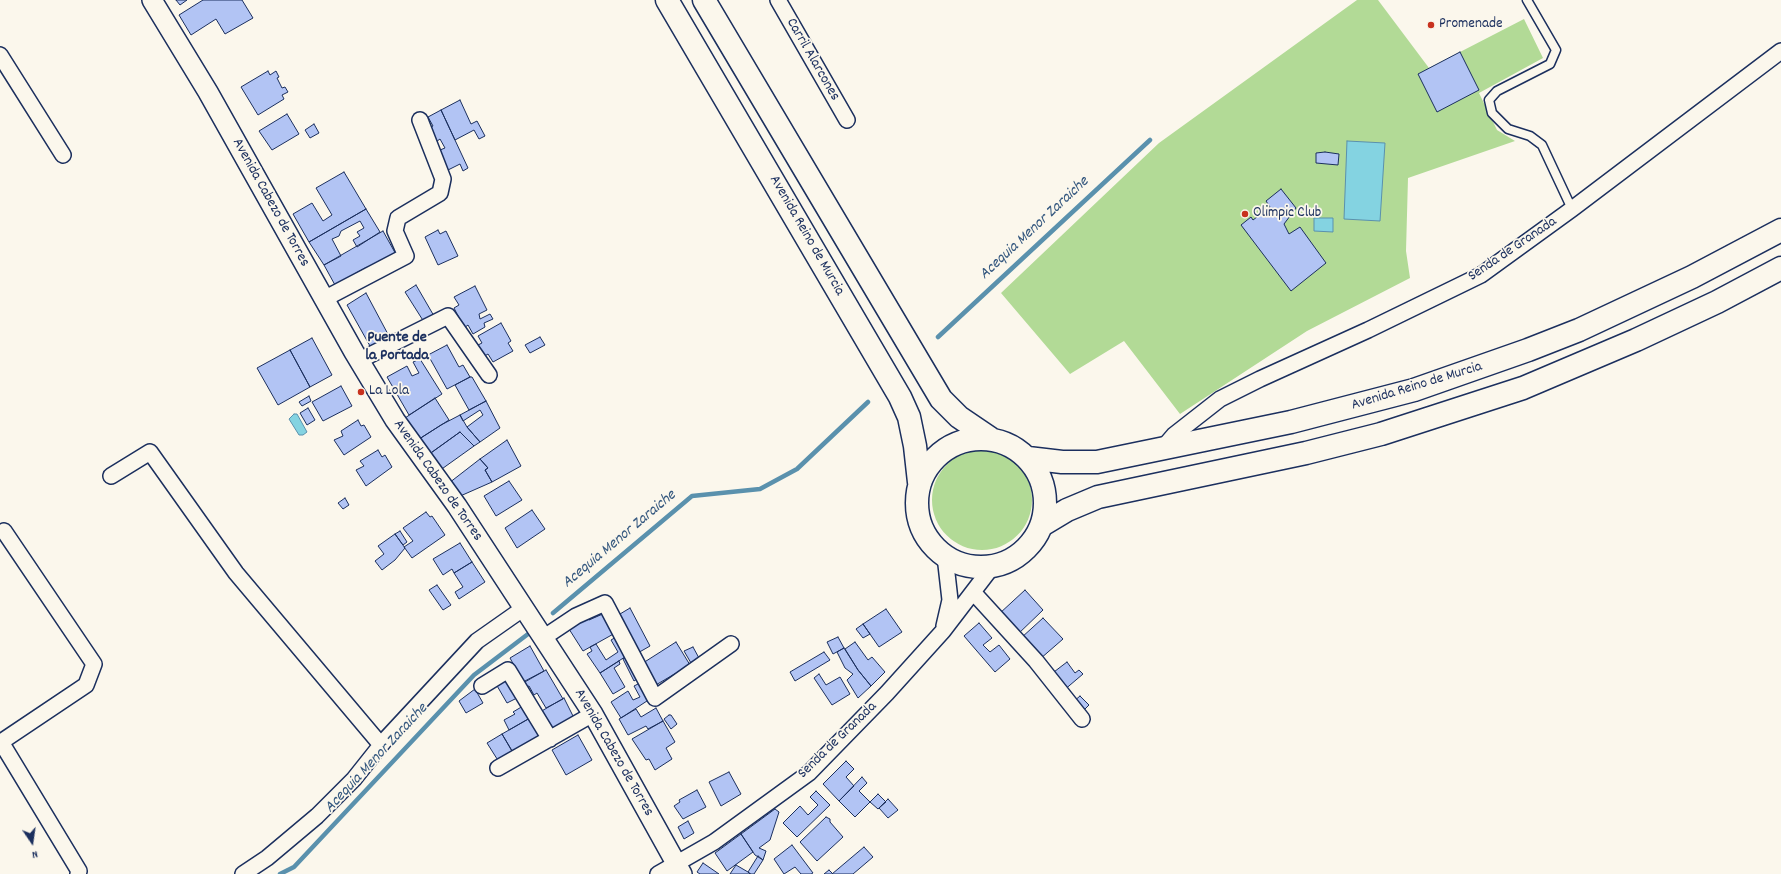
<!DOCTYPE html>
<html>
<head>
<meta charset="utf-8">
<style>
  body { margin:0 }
  #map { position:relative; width:1781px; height:874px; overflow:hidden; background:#fbf7ec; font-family:Dekko,sans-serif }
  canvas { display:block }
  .north { position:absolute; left:12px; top:822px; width:40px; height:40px; -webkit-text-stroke:3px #fbf7ec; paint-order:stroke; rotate:167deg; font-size:11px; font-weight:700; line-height:16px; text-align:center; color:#1b2f5e }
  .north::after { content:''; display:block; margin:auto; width:14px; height:18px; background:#1b2f5e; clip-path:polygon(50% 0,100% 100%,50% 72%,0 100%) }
</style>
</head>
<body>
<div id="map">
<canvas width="1781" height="874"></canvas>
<div class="north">N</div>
</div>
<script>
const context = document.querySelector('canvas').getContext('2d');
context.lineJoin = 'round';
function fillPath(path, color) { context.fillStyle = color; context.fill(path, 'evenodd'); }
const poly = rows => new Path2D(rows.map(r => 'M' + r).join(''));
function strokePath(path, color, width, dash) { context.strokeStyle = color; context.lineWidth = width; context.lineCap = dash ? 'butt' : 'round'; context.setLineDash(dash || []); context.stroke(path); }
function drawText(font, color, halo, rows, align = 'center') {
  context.font = font + ' Dekko,sans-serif'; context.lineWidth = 3.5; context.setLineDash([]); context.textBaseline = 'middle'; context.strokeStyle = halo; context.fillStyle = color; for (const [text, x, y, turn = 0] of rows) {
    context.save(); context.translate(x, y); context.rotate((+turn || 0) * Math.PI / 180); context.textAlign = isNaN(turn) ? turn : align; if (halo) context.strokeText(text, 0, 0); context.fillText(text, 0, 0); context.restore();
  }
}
fillPath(poly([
  [1357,0,1378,0,1429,68,1524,19,1543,58,1479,93,1497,130,1515,141,1408,178,1406,251,1410,278,1307,331,1180,414,1124,341,1070,374,1001,293,1159,143],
  '932 500a50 50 0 1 1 100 0a50 50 0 1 1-100 0Z'
]), '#b2da96');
const water = poly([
  [1347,141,1385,143,1380,221,1344,219,1347,141],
  [1314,218,1333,218,1333,232,1314,231,1314,218],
  [294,414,297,414,307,432,303,435,299,435,289,419,294,414]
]);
fillPath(water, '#84d3e1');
strokePath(water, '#5a91ad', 1);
strokePath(poly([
  [938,337,1150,140],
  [553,613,692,496,760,489,797,469,868,402],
  [280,874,294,867,474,675,532,631]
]), '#5a91ad', 4.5);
const building = poly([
  [176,0,187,0,180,5,176,0],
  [203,0,242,0,253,18,225,34,216,19,191,35,179,15,203,0],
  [1460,52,1479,90,1437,112,1418,74,1460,52],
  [268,71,270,75,276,71,279,77,277,78,282,88,285,87,288,92,282,95,284,99,258,115,241,87,268,71],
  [460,100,471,124,477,121,485,136,479,139,474,130,455,140,441,110,460,100],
  [441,110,468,168,463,171,460,164,446,171,434,146,438,145,440,150,445,148,440,139,433,144,426,130,433,126,428,117,441,110],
  [287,114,299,134,272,150,259,131,287,114],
  [314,124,319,133,310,138,305,130,314,124],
  [1325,152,1339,154,1338,165,1316,163,1316,153,1325,152],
  [344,172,366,209,309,242,293,214,312,203,323,221,332,215,316,188,344,172],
  [1281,189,1296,208,1284,224,1289,234,1300,227,1326,263,1291,291,1241,225,1251,217,1253,220,1270,207,1266,201,1281,189],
  [366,209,380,232,357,247,353,240,360,236,357,232,364,228,360,221,341,231,339,236,332,239,341,256,324,265,309,242,366,209],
  [438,230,440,234,446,231,458,256,438,265,425,237,438,230],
  [383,231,398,258,388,259,365,268,335,285,324,265,383,231],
  [416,285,434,316,424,322,405,292,416,285],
  [475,286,487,310,479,314,480,319,490,314,493,319,484,323,485,327,473,334,468,325,464,328,454,308,459,305,454,297,475,286],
  [366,293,390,338,370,346,347,305,366,293],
  [501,323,511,341,508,343,513,351,493,362,488,354,483,357,478,345,482,343,478,336,501,323],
  [540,337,545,345,530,353,525,345,540,337],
  [312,338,332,375,310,387,290,350,312,338],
  [447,345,459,367,463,365,470,377,447,389,428,355,447,345],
  [290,350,310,387,278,405,257,368,290,350],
  [420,359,442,394,409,415,387,377,407,366,412,376,419,373,413,362,420,359],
  [470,377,472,377,486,401,469,410,455,385,470,377],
  [341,386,352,406,323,421,312,402,341,386],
  [309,396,311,401,302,406,299,402,309,396],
  [435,398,449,420,416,441,402,420,435,398],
  [486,401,500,428,480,442,467,427,483,415,480,410,463,421,460,415,486,401],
  [308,408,315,420,307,425,300,413,308,408],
  [460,415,467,427,480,442,474,446,460,432,428,455,416,441,441,425,460,415],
  [358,420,361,426,364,425,371,437,344,455,334,440,343,436,341,431,358,420],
  [460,432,474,446,439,471,428,455,460,432],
  [507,440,521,466,492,482,485,470,488,468,480,459,507,440],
  [378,450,382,457,385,455,392,467,366,486,356,470,364,466,360,461,378,450],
  [480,459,488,468,485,470,492,482,458,497,449,483,480,459],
  [509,481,522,500,496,516,484,496,509,481],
  [345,498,349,505,343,509,338,503,345,498],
  [532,510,545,529,517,548,505,528,532,510],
  [426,512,430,517,432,516,445,535,412,558,404,547,413,541,403,528,426,512],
  [400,531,407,542,403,545,395,534,400,531],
  [395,534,405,548,395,560,382,570,375,561,384,554,378,546,395,534],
  [460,543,472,562,454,573,452,569,443,575,433,559,460,543],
  [472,562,485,582,459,599,455,592,463,587,454,573,472,562],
  [437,585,451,605,443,610,429,590,437,585],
  [1025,590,1043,610,1017,635,999,614,1025,590],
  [630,608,650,646,636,654,615,617,630,608],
  [886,609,902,632,879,647,863,624,886,609],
  [605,613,617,632,583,651,569,629,585,620,589,618,589,620,605,613],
  [1043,618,1063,639,1040,659,1021,638,1043,618],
  [979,623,992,638,983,645,990,652,999,645,1010,659,995,672,964,636,979,623],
  [863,624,870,634,863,638,856,629,863,624],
  [618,636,628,655,600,673,587,654,592,651,590,647,596,644,606,660,618,652,611,640,618,636],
  [838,637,844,648,833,654,827,642,838,637],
  [676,642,690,665,654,686,643,663,676,642],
  [855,642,868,660,872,657,885,672,871,686,858,670,845,649,855,642],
  [530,646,544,671,523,682,510,658,530,646],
  [693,647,699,658,691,663,684,651,693,647],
  [844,648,858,670,871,686,858,698,847,680,853,674,845,668,837,652,844,648],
  [824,652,830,660,795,681,790,672,824,652],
  [628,655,637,679,634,681,623,659,628,655],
  [619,661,620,664,614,668,625,687,613,694,600,673,619,661],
  [1067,662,1075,673,1079,670,1083,674,1063,691,1050,675,1067,662],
  [546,670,563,699,546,708,537,693,534,695,529,686,526,687,523,683,546,670],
  [819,674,826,685,840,677,850,694,832,705,814,678,819,674],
  [506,678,517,698,507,703,496,684,506,678],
  [640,683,650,699,621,718,611,702,628,691,633,700,640,697,634,686,640,683],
  [475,689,483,703,466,713,459,701,475,689],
  [1080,696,1089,705,1083,711,1073,702,1080,696],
  [564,698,574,718,552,731,540,712,564,698],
  [523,706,530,718,509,730,504,720,515,714,513,712,523,706],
  [656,708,663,721,648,729,646,726,628,735,619,719,636,709,641,717,656,708],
  [669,715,671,715,677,724,671,729,664,719,669,715],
  [530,718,541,737,513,753,502,734,530,718],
  [663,721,675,742,666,748,672,759,655,770,649,759,646,760,632,739,663,721],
  [502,734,514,754,499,762,487,743,502,734],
  [578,735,592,760,566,775,552,750,578,735],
  [846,761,854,769,846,777,854,786,839,801,823,784,846,761],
  [729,772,741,794,721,806,709,782,729,772],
  [862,777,867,783,859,791,870,802,855,817,839,801,862,777],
  [697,790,706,807,683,819,674,806,680,802,679,800,697,790],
  [816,791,830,805,797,837,783,823,800,806,808,815,818,805,810,797,816,791],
  [878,794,886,802,878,809,870,802,878,794],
  [888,799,898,810,888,818,879,808,888,799],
  [775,809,779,812,770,840,759,848,766,851,763,860,755,855,741,834,775,809],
  [826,817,830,819,830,822,843,837,817,861,800,842,826,817],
  [688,821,694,833,684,839,678,827,688,821],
  [741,834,753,852,727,871,715,853,741,834],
  [792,845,813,873,811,874,801,874,795,867,784,874,774,859,792,845],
  [864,847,873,857,853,874,832,874,864,847],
  [758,856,763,860,754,874,751,874,748,872,758,856],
  [703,863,719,874,700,874,697,872,703,863],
  [736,865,748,872,750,874,730,874,736,865],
  [829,870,833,874,824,874,829,870]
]);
fillPath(building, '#b2c4f4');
strokePath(building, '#1b2f5e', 1);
const service = poly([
  [1527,0,1556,50,1550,64,1497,91,1489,100,1492,113,1508,129,1530,136,1542,145,1572,209]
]);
const minor = poly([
  [778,0,847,120],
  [0,55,63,155],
  [324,299,406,256,395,231,398,218,440,193,443,179,420,120],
  [360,360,448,316,489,375],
  [1162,449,1174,435,1220,399,1260,379,1368,330,1481,275,1572,209,1781,51],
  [111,476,150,452,236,573,381,745],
  [4,531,94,664,86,685,1,742,79,871,78,874],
  [973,592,1036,661,1082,719],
  [944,626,950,600,945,556],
  [543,638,576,616,605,603,655,698,731,644],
  [482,686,508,670,550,739],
  [498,768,593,714],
  [243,874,267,858,317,816,354,779,385,740,477,641,524,608],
  [658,874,714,842,809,773,887,693,943,631,992,567]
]);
const tertiary = poly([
  [152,0,208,92,354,352,395,420,457,506,593,714,682,874]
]);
const primary = poly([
  [667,0,900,397,909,417,915,446,919,482],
  [704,0,941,399,959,417,990,438],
  '917 503a64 64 0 1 1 128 0a64 64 0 1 1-128 0Z',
  [1028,458,1062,462,1097,462,1291,422,1414,390,1528,350,1579,330,1692,277,1781,230],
  [1042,525,1067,510,1098,497,1306,453,1381,434,1523,388,1636,340,1717,302,1781,268]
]);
strokePath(service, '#1b2f5e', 11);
strokePath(minor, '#1b2f5e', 18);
strokePath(tertiary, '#1b2f5e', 22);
strokePath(primary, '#1b2f5e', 25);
strokePath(service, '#fbf7ec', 8);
strokePath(minor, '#fbf7ec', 15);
strokePath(tertiary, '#fbf7ec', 19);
strokePath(primary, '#fbf7ec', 22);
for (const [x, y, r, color] of [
  [1431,25,4,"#c8321e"],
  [1245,214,4,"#c8321e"],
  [361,392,4,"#c8321e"]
]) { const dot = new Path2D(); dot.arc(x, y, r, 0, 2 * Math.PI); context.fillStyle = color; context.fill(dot); strokePath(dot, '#fbf7ec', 1.5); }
drawText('15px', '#1b2f5e', '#fbf7ec', [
  ["Promenade",1439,25],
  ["Olimpic Club",1253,214],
  ["La Lola",369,392]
], 'left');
drawText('15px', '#1b2f5e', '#fbf7ec', [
  ["Carril Alarcones",812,60,60],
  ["Avenida Cabezo de Torres",270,203,61],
  ["Avenida Reino de Murcia",806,236,60],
  ["Senda de Granada",1513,250,-34],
  ["Avenida Reino de Murcia",1417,387,-17],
  ["Avenida Cabezo de Torres",437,481,55],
  ["Senda de Granada",838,741,-44],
  ["Avenida Cabezo de Torres",613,753,60]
]);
drawText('italic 16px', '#35587f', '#fbf7ec', [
  ["Acequia Menor Zaraiche",1035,229,-43],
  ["Acequia Menor Zaraiche",620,540,-40],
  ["Acequia Menor Zaraiche",377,759,-47]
]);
drawText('bold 16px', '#1b2f5e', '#fbf7ec', [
  ["Puente de",397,339],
  ["la Portada",397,357]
]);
</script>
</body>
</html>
